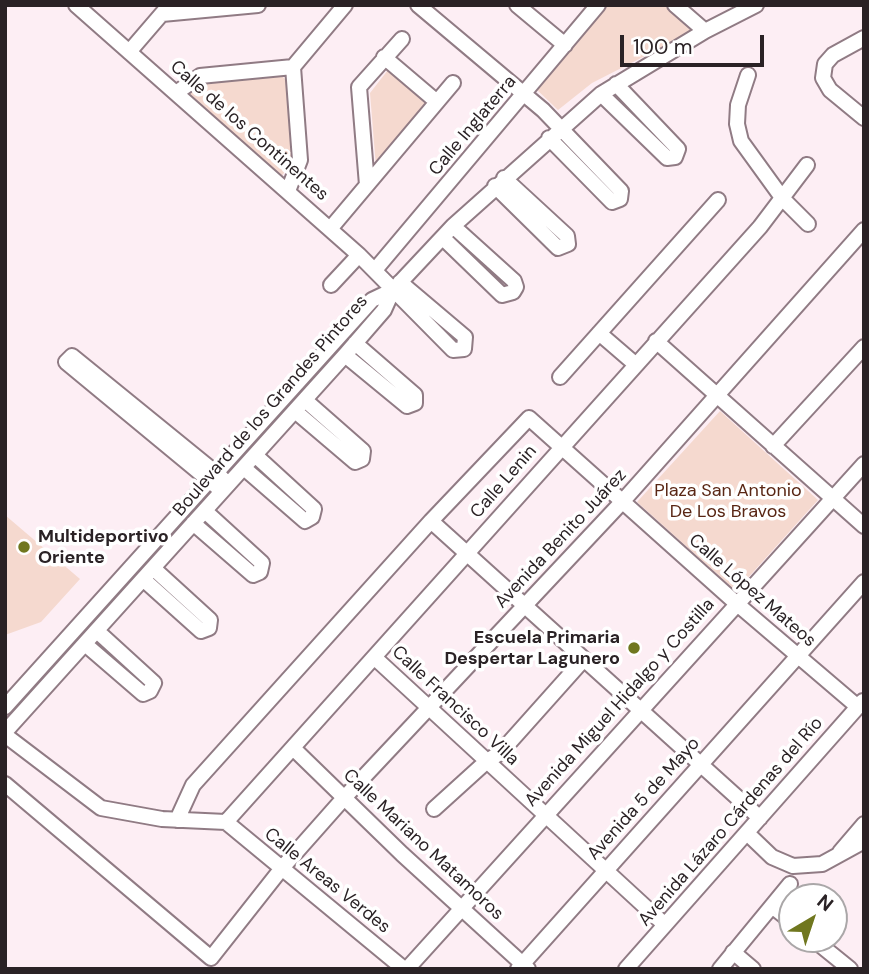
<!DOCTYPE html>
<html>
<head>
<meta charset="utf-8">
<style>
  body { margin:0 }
  #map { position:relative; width:869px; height:974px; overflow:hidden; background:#fdeef4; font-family:"DM Sans",sans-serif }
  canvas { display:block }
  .frame { position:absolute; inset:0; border:7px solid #2a2225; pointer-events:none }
  .north { position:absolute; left:778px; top:883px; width:70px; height:70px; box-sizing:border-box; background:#fff; border:2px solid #aaa7a8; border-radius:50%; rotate:39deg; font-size:19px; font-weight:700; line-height:28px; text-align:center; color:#2a2225 }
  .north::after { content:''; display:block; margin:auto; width:24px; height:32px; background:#70771f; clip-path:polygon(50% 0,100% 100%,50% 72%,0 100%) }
  .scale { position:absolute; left:620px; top:35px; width:144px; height:32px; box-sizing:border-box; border:4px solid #2a2225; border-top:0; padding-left:9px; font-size:21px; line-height:24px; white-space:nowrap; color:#2a2225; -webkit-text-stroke:5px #fff; paint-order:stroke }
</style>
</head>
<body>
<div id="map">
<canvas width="869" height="974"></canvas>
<div class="frame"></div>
<div class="north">N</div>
<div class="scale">100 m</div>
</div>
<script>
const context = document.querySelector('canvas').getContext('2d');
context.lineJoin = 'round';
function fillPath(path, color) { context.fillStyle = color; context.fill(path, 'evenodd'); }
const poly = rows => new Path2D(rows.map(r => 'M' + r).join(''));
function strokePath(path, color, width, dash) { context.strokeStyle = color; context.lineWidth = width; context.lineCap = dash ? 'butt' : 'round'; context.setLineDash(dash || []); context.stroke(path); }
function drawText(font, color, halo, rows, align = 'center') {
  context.font = font + ' "DM Sans",sans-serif'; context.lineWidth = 7; context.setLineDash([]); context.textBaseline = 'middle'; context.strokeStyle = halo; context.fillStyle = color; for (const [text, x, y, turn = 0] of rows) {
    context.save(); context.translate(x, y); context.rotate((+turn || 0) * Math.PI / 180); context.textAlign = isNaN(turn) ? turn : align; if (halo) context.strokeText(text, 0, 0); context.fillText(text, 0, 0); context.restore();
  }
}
fillPath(poly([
  [608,5,664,5,694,31,592,83,558,110,536,89],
  [388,70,427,105,376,167,370,93],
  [281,75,290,84,291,163,281,177,189,93,198,84],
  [720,411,818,500,736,591,637,502],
  [5,515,80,579,41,622,5,635]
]), '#f5d9cf');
const minor = poly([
  [76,5,359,255,453,350,464,349,465,337,400,282],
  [418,5,543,110,621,191,620,199,612,202,549,138],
  [517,5,565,45],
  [675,5,705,31],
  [162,14,258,5],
  [864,38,833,55,825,64,823,78,830,90,864,118],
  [129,52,166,9],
  [384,57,437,102],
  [748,75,738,105,737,124,741,141,783,199,808,224],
  [176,93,200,76,293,67,345,5],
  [601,94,667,158,675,157,678,149,616,84],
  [367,185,359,87,402,39],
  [495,186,558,248,568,244,567,236,504,178],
  [288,191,300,160,293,67],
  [330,229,453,83],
  [443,238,502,295,513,292,516,287,514,281,453,226],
  [375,270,598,5],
  [331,285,359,255],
  [599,333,635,364],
  [656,341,864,526],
  [345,355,407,406,415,403,415,395,355,343],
  [560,377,718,200],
  [295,411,355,462,362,459,363,451,305,400],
  [773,446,864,347],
  [244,468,305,521,312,517,314,509,255,455],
  [216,486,66,362,72,356,222,478],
  [431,521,760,818],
  [193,523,253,575,260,572,262,563,205,511],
  [143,579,201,631,209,628,210,620,153,568],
  [85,644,143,694,150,691,154,683,97,631],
  [374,657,665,925],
  [5,707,372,300,393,290],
  [5,732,345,355,384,310,393,290,453,226,601,94,705,31,756,5],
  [5,735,101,808,162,819,226,822],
  [293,748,402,854,528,969],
  [5,784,211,958,282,868,344,798,622,502,864,230],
  [434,809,487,761,500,753,584,659],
  [177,820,193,785,431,521,529,418,736,603,858,707],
  [226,822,760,227,807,165],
  [226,822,404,969],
  [747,833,772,857,793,866,822,864,864,841],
  [840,852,864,824],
  [772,906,792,922],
  [813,939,850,969],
  [733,952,753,969],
  [407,969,864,464],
  [518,969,864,582],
  [626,969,863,701],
  [720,969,790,884]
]);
strokePath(minor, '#907b84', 18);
strokePath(minor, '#fff', 14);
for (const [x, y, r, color] of [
  [24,547,7,"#70771f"],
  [634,648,7,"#70771f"]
]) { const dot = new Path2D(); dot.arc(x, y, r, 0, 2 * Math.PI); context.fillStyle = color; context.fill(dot); strokePath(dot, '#fff', 2.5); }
drawText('18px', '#2a2225', '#fff', [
  ["Calle Inglaterra",473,126,-50],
  ["Calle de los Continentes",249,131,41],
  ["Boulevard de los Grandes Pintores",271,406,-49],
  ["Calle Lenin",504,482,-49],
  ["Avenida Benito Juárez",561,539,-47],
  ["Calle López Mateos",752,591,41],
  ["Avenida Miguel Hidalgo y Costilla",620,703,-48],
  ["Calle Francisco Villa",455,706,43],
  ["Avenida 5 de Mayo",644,799,-48],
  ["Avenida Lázaro Cárdenas del Río",731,822,-49],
  ["Calle Mariano Matamoros",423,845,43],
  ["Calle Areas Verdes",327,881,39]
]);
drawText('18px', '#592614', '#fff', [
  ["Plaza San Antonio",728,491],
  ["De Los Bravos",728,512]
]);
drawText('bold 18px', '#2a2225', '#fff', [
  ["Multideportivo",38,537],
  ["Oriente",38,558],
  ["Escuela Primaria",620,638,"right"],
  ["Despertar Lagunero",620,659,"right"]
], 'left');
</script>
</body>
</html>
